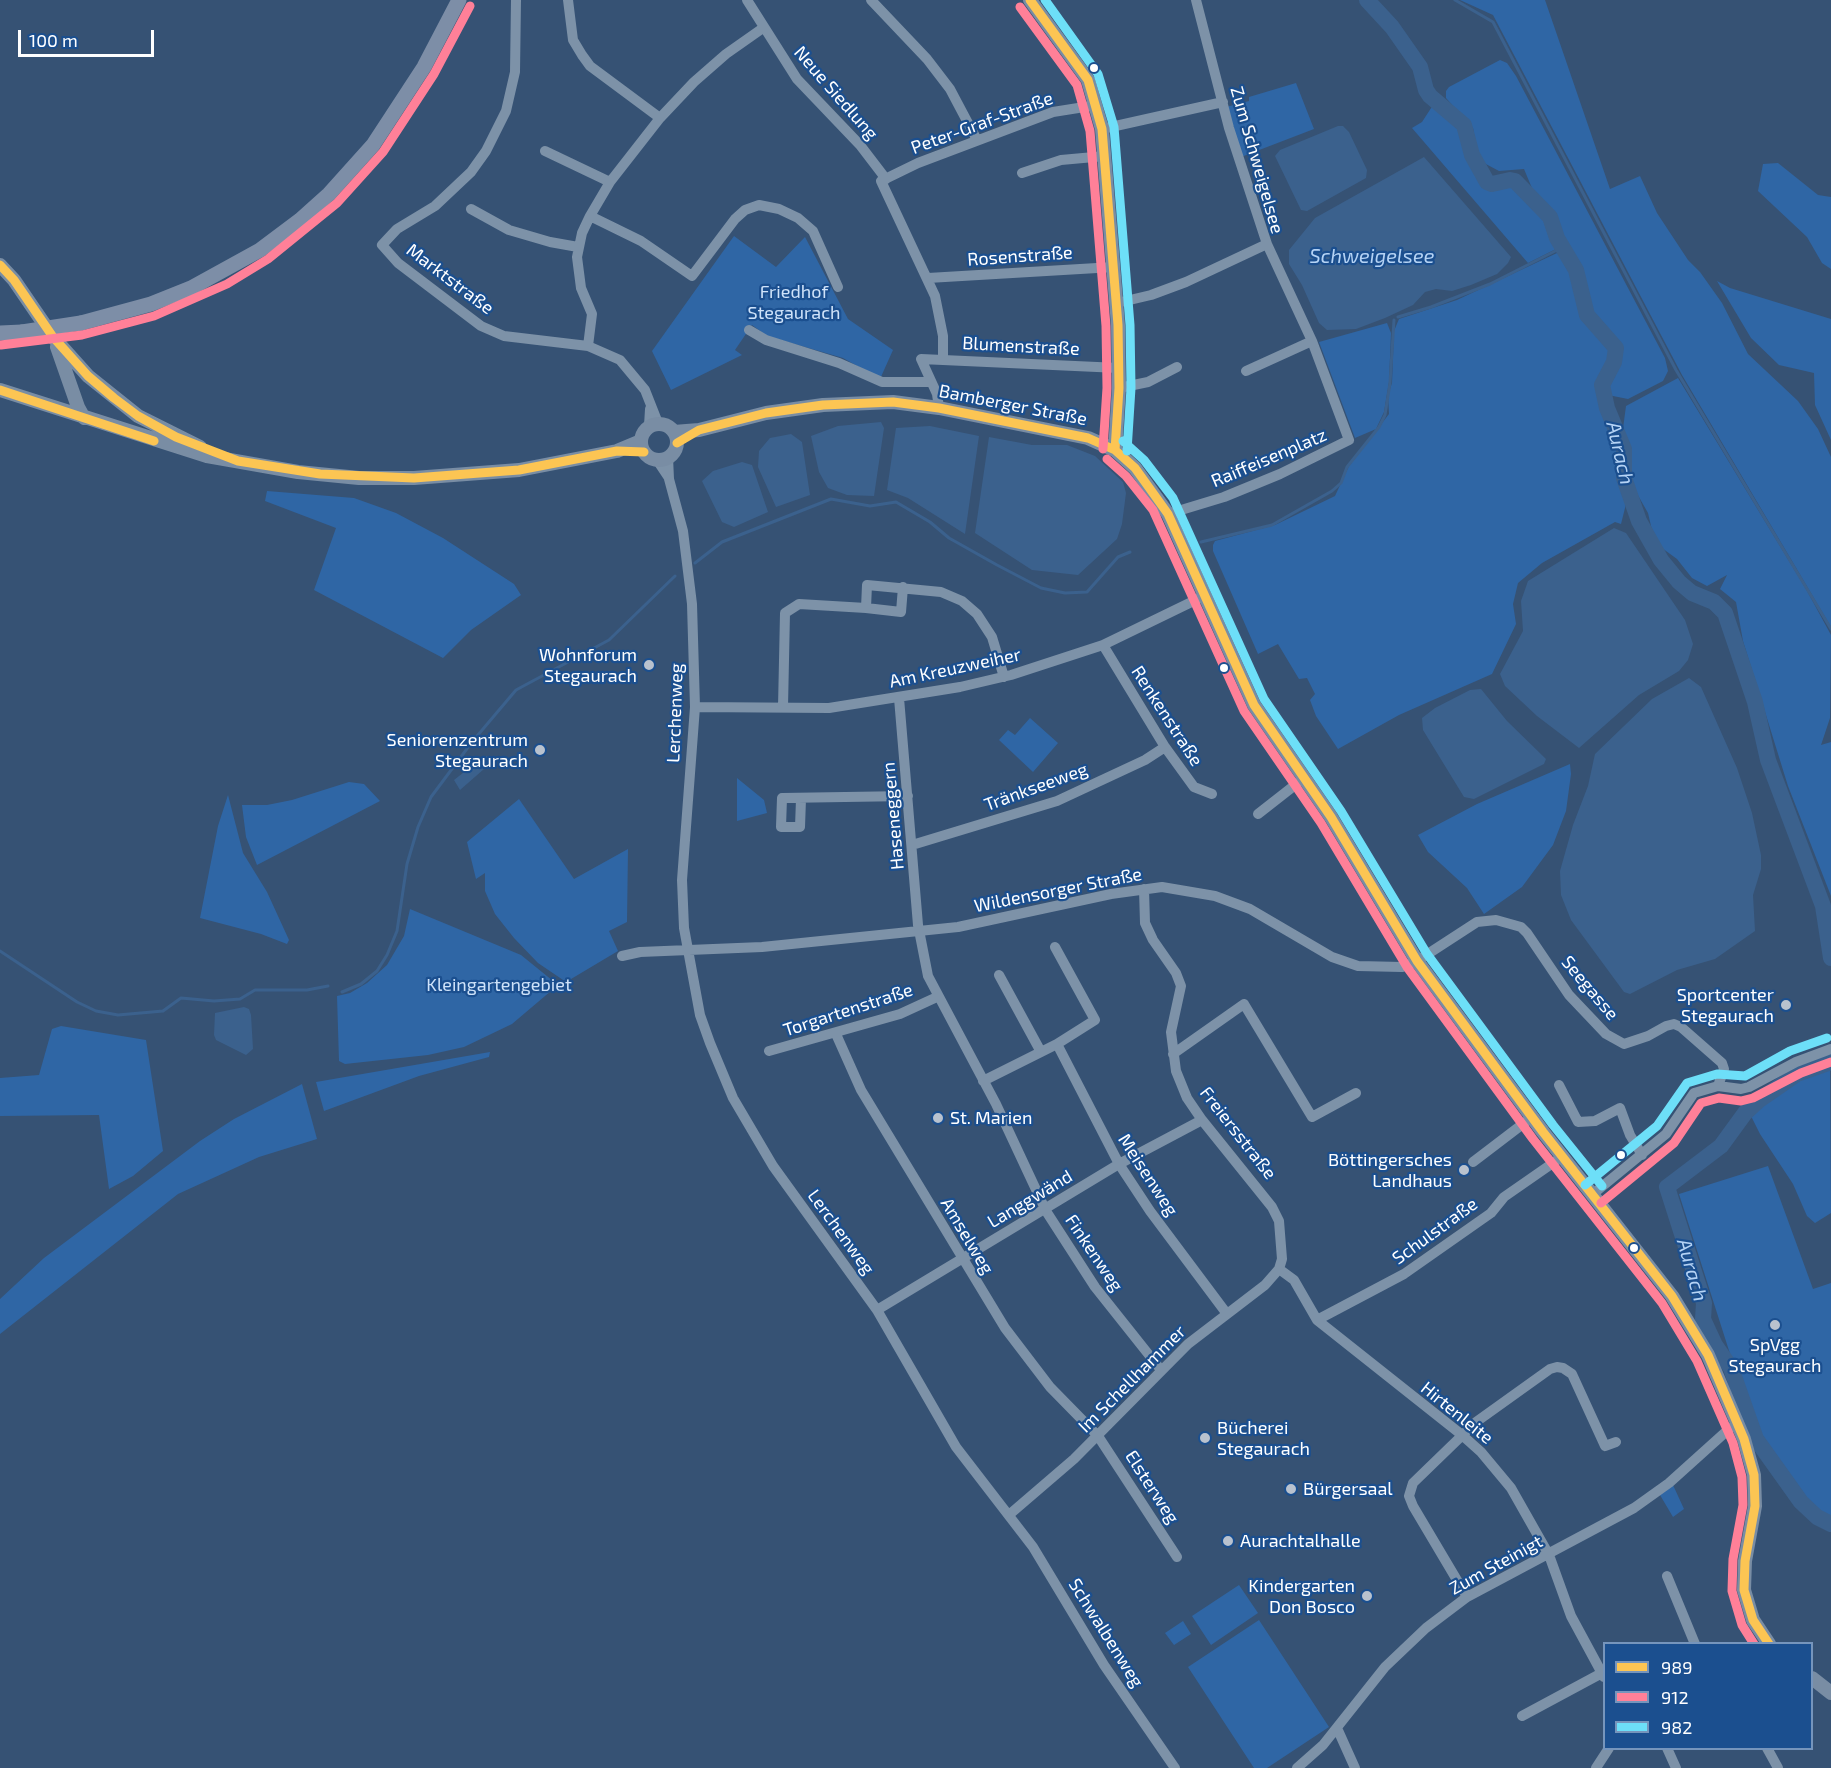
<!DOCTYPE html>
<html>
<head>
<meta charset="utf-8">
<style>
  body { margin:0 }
  #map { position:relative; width:1831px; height:1768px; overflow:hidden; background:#365274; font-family:"Exo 2",sans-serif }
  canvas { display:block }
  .legend { position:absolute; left:1603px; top:1642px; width:210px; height:108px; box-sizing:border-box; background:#1b4f8f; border:2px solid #7695bc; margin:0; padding:8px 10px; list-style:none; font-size:18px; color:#fff }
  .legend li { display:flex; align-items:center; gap:12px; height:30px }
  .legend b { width:30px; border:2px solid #7695bc }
  .scale { position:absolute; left:18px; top:30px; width:136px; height:27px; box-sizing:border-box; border:3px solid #fff; border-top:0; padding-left:8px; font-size:18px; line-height:21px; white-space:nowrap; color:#fff; -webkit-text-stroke:4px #1b4f8f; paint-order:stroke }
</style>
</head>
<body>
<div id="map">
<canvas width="1831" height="1768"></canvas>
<ul class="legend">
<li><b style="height:8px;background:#fcc553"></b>989</li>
<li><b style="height:8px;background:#ff8098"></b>912</li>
<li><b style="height:8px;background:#6ddff8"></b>982</li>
</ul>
<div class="scale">100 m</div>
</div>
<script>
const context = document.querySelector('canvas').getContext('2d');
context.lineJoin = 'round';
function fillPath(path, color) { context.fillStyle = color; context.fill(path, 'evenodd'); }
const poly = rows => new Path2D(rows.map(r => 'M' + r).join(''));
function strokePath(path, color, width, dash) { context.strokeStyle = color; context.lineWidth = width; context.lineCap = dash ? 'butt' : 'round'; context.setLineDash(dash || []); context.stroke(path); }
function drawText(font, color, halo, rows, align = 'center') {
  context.font = font + ' "Exo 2",sans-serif'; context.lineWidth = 4.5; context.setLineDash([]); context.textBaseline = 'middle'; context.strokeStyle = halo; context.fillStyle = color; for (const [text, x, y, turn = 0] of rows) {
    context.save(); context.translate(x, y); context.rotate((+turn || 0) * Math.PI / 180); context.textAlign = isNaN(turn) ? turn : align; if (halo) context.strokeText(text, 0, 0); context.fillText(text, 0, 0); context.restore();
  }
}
fillPath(poly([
  [1460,0,1545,0,1610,189,1640,176,1657,213,1688,260,1700,272,1722,303,1748,354,1798,401,1818,429,1831,457,1831,627,1682,375,1493,15],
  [1500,60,1507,63,1516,76,1665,358,1668,371,1663,381,1628,399,1608,395,1609,380,1620,353,1589,308,1581,274,1563,239,1556,215,1534,193,1524,169,1499,171,1484,163,1478,155,1473,128,1446,98,1446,91,1449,87],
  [1296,83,1314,129,1241,157,1226,107,1249,101,1249,97],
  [1435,102,1462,125,1480,178,1493,187,1504,187,1512,182,1518,186,1534,207,1549,219,1558,248,1528,263,1412,128,1422,122],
  [1778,163,1818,195,1831,197,1831,269,1822,263,1807,237,1758,191,1763,164],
  [734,236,776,267,805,237,848,319,893,350,880,379,843,358,767,336,752,325,735,350,742,355,671,390,652,351],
  [1557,253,1565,257,1575,276,1583,314,1611,352,1601,380,1599,393,1622,450,1622,484,1627,500,1621,524,1615,522,1542,563,1518,583,1513,604,1516,624,1492,674,1399,715,1338,749,1316,716,1310,700,1315,694,1307,678,1299,679,1278,644,1258,654,1213,551,1213,545,1215,541,1275,525,1335,496,1349,466,1389,414,1388,395,1392,383,1394,331,1399,319,1457,300],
  [1717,281,1730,288,1831,319,1831,440,1815,405,1814,373,1779,365,1751,338],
  [1387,323,1391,333,1389,382,1384,412,1376,429,1355,438,1319,342],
  [1678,378,1806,589,1831,635,1830,718,1821,745,1831,742,1831,896,1788,786,1743,641,1736,602,1720,589,1727,575,1707,586,1692,578,1677,559,1655,543,1648,513,1627,476,1627,449,1622,436,1626,406],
  [267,491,354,498,396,513,443,538,514,584,521,595,471,630,443,658,314,590,336,528,265,501],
  [1030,718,1058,743,1033,772,999,740,1008,730,1015,735],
  [1570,764,1571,774,1566,811,1553,845,1522,887,1484,914,1467,888,1428,852,1418,835,1477,804],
  [737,778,764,800,767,813,737,821],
  [349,782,364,784,380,801,257,865,246,837,242,805,267,805,292,800],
  [228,795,243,853,267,892,289,940,287,944,261,934,200,918,218,826],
  [519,799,574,879,628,849,627,922,609,931,618,951,566,982,538,963,514,938,495,914,485,891,485,873,476,879,467,842],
  [410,909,521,955,558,985,512,1024,464,1047,428,1055,345,1064,339,1061,337,996,350,993,367,983,387,965,404,936],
  [61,1026,146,1040,163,1151,133,1176,109,1189,99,1115,0,1116,0,1078,39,1075,52,1029],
  [490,1052,489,1057,419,1076,324,1111,316,1082],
  [1830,1065,1831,1213,1815,1223,1807,1216,1793,1184,1760,1134,1750,1114,1776,1092],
  [302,1084,317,1139,259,1157,178,1194,0,1334,0,1299,44,1258,200,1141,234,1119],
  [1768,1166,1813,1289,1831,1283,1831,1522,1817,1514,1755,1432,1679,1194],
  [1673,1485,1684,1509,1673,1517,1660,1495],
  [1239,1585,1258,1613,1211,1645,1192,1616],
  [1259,1620,1329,1727,1267,1768,1254,1768,1188,1667],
  [1183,1621,1191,1634,1174,1645,1165,1633]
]), '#2f66a5');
fillPath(poly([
  [1338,126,1343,126,1349,132,1367,170,1366,178,1307,211,1301,210,1275,156,1280,150],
  [1424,157,1511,257,1508,263,1497,274,1471,285,1452,291,1436,289,1425,292,1413,305,1385,318,1356,329,1327,330,1319,323,1302,285,1289,264,1289,250,1315,218],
  [881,422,884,428,874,496,847,495,828,488,819,472,811,436,838,426],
  [930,426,979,436,965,534,908,498,887,490,896,428],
  [791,434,802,442,810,495,776,507,758,467,759,451,770,438],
  [989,437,1032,445,1067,445,1095,456,1123,482,1126,493,1122,524,1117,539,1078,575,1032,570,975,533],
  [742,462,752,465,768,512,734,527,722,522,702,481,713,471],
  [1614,528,1626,533,1685,620,1693,644,1688,660,1679,671,1639,695,1579,748,1537,716,1505,686,1500,674,1523,631,1521,601,1528,581],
  [1689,678,1701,687,1737,768,1752,813,1761,855,1761,869,1753,895,1755,931,1715,959,1677,970,1630,994,1624,992,1571,920,1561,895,1560,871,1573,825,1588,786,1595,754,1652,699],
  [1481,689,1507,721,1546,759,1544,764,1474,799,1464,797,1423,730,1422,718,1435,708,1470,690],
  [488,756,492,762,460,790,454,780,483,757],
  [244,1007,249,1009,251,1015,253,1049,246,1055,216,1040,214,1035,215,1013]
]), '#3b618d');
strokePath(poly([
  [1455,0,1493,22,1676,370,1831,629],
  [1398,317,1431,307,1490,284,1563,247],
  [1201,542,1272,525,1332,491,1341,483,1347,467,1379,427,1385,415,1390,383,1394,320],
  [695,563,722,542,831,499,870,506,896,502,930,522,949,538,997,565,1041,588,1065,593,1087,592,1118,557,1130,552],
  [0,951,77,1002,96,1011,118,1015,163,1011,181,998,214,1001,240,999,255,990,307,990,328,986],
  [342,992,361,984,377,971,387,955,397,931,407,864,418,827,431,797,472,742,516,690,609,640,675,576]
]), '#3b618d', 3);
strokePath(poly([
  [1367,0,1392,27,1420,67,1426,90,1430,96,1464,125,1472,155,1487,182,1492,184,1510,180,1515,181,1550,217,1557,238,1576,270,1587,315,1616,348,1614,362,1602,385,1607,408,1624,449,1624,478,1639,521,1661,560,1679,582,1692,593,1714,602,1725,613,1755,702,1768,760,1823,906,1831,958],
  [1831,1062,1797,1074,1758,1101,1745,1113,1721,1146,1667,1187,1704,1303,1703,1319,1715,1345,1731,1368,1756,1439,1801,1502,1817,1517,1831,1524]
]), '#3b618d', 16);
strokePath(poly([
  [516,0,515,72,506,111,486,151,471,172,435,206,397,229,382,245,398,263,481,326,504,336,588,346,620,360,645,390,658,423],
  [568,0,573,40,582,55,590,66,660,118],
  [747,0,797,79,860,145,886,179],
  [871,0,927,59,950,89,977,140],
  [1102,129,1223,102],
  [545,151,610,182],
  [1022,173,1061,160,1105,156],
  [471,209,509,230,550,242,578,247],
  [590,216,641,241,692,276,735,219,745,210,759,205,779,209,798,218,813,231,838,287],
  [928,278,1114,267],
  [1117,303,1151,295,1186,282,1267,244],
  [749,330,766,340,839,363,882,382,931,382],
  [588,346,592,314,581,288,577,257,582,233,590,216,610,182,660,118,694,82,726,54,763,28],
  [943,358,943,336,935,296,881,181,918,163,1053,112,1097,105],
  [1246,371,1312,341],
  [1119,388,1148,382,1177,367],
  [939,408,937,394,921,359,1119,368],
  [649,426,650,409],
  [668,457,669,479,683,531,692,604,695,707,682,880,684,928,700,1015,710,1043,733,1098,773,1166,877,1310,956,1447,1033,1547,1104,1665,1175,1768],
  [657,460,669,478],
  [1168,514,1224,497,1280,474,1349,440,1312,341,1267,244,1229,128,1196,0],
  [866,608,901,612,903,587],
  [1103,645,1165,747,1194,787,1212,794],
  [899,698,918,925,928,976,996,1104,1046,1211,1095,1287,1161,1370],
  [695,707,829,708,960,687,1011,675,1103,645,1206,595],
  [783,707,785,613,799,604,866,608,867,585,941,592,962,601,977,614,992,637,1004,677],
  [801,799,800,827,781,827,782,798,908,796],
  [1258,814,1304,778],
  [912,845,1057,801,1145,760,1165,747],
  [622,956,640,952,762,947,958,927,1111,894,1162,887,1215,896,1250,909,1332,957,1358,966,1402,967,1417,961,1477,922,1496,920,1521,927,1527,933,1569,995,1606,1034,1624,1044,1648,1036,1666,1026,1674,1024,1681,1027,1722,1063,1724,1069,1718,1086],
  [999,975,1041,1052],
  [836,1034,861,1090,1005,1328,1050,1387,1098,1436,1177,1557],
  [1057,1044,1119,1164,1150,1211,1227,1314],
  [769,1051,900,1014,937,997],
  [1173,1054,1244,1004,1312,1117,1356,1093],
  [983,1081,1057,1044,1095,1020,1055,947],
  [1559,1085,1578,1122,1595,1121,1620,1108,1630,1135,1642,1155],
  [1473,1162,1532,1117],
  [1593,1194,1666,1134,1694,1093,1718,1086,1741,1089,1749,1087,1796,1062,1831,1049],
  [1279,1269,1294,1280,1317,1320,1462,1435,1481,1452,1511,1488,1549,1555,1571,1616,1604,1677],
  [877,1310,1119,1164,1202,1120],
  [1317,1320,1404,1274,1491,1213,1504,1197,1563,1156],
  [1010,1514,1074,1459,1188,1344,1265,1285,1279,1269,1282,1259,1279,1221,1272,1207,1202,1120,1187,1098,1176,1071,1171,1032,1181,986,1176,973,1153,940,1145,923,1144,889],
  [1667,1576,1695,1644],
  [1467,1597,1413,1506,1409,1496,1413,1483,1476,1422,1550,1369,1557,1367,1563,1368,1572,1374,1605,1446,1616,1442],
  [1522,1716,1602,1673],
  [1337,1728,1355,1768],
  [1667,1748,1676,1768],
  [1767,1748,1778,1768],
  [1297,1768,1323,1745,1385,1667,1426,1628,1467,1597,1634,1508,1669,1483,1729,1429,1738,1424],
  [1596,1768,1609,1748]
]), '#7d92a8', 10);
strokePath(poly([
  [1030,0,1088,80,1102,129,1118,325,1119,388,1115,450],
  [0,265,14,280,53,337,88,376,138,416,200,447],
  [57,347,78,407,84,418],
  [0,390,207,456,298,472,359,478,414,478,519,470,617,451,641,441],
  '641 442a18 18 0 1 1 36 0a18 18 0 1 1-36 0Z',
  [674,432,699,430,766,413,823,405,893,402,939,408,1088,438,1115,450,1135,468,1168,514,1254,705,1331,817,1417,961,1543,1132,1672,1296,1708,1355,1744,1439,1754,1475,1755,1506,1745,1561,1744,1590,1753,1620,1769,1644],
  [1812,1678,1831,1693]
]), '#798da4', 14);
strokePath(poly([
  [81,323,151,304,191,288,260,250,300,220,329,194,373,145,424,67,459,0],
  [0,333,22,332]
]), '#7d8ea7', 15);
strokePath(poly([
  [22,332,81,323]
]), '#7d8ea7', 15);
strokePath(poly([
  [1030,0,1088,80,1102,129,1118,325,1119,388,1115,450],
  [0,265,14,280,53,337,88,376,114,398,138,416,176,437,238,461,320,474,414,478,519,470,617,451,644,452],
  [0,390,154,441],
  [677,443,699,430,766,413,823,405,893,402,939,408,1088,438,1115,450,1135,468,1168,514,1254,705,1331,817,1417,961,1543,1132,1672,1296,1708,1355,1744,1439,1754,1475,1755,1506,1745,1561,1744,1590,1753,1620,1769,1644]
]), '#fcc553', 9);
strokePath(poly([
  [1020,7,1077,85,1090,131,1106,326,1107,388,1103,449],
  [1,345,82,335,154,316,227,284,268,259,337,203,383,152,434,74,470,6],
  [1107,459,1126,476,1153,510,1244,711,1321,823,1407,967,1533,1139,1662,1303,1697,1361,1733,1443,1742,1477,1743,1505,1733,1559,1732,1591,1742,1625,1754,1644],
  [1601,1203,1674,1143,1701,1103,1719,1098,1741,1101,1753,1098,1801,1073,1831,1062]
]), '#ff8098', 9);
strokePath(poly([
  [1045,0,1098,74,1114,127,1130,325,1131,388,1127,451],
  [1123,441,1144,460,1173,498,1264,699,1341,811,1427,954,1553,1125,1602,1186],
  [1585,1185,1657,1126,1687,1083,1717,1074,1745,1076,1790,1051,1827,1038]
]), '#6ddff8', 9);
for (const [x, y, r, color] of [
  [1094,68,5,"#fff"],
  [649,665,6,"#b9c2ce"],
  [1224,668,5,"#fff"],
  [540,750,6,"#b9c2ce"],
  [1786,1005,6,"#b9c2ce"],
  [938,1118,6,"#b9c2ce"],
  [1621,1155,5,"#fff"],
  [1464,1170,6,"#b9c2ce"],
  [1634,1248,5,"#fff"],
  [1775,1325,6,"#b9c2ce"],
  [1205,1438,6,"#b9c2ce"],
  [1291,1489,6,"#b9c2ce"],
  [1228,1541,6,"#b9c2ce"],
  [1367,1596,6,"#b9c2ce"]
]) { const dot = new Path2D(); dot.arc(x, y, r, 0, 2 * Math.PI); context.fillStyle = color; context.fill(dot); strokePath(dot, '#1b4f8f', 2); }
drawText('18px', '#fff', '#1b4f8f', [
  ["Neue Siedlung",836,93,49],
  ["Peter-Graf-Straße",982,123,-20],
  ["Zum Schweigelsee",1257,160,74],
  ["Rosenstraße",1020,256,-4],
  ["Marktstraße",450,279,37],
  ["Blumenstraße",1021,346,3],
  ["Bamberger Straße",1013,405,11],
  ["Raiffeisenplatz",1269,458,-23],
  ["Am Kreuzweiher",955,668,-12],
  ["Lerchenweg",675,713,-88],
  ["Renkenstraße",1167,716,57],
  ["Tränkseeweg",1036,787,-20],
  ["Haseneggern",893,816,-95],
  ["Wildensorger Straße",1058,890,-11],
  ["Seegasse",1590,988,50],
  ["Torgartenstraße",848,1010,-18],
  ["Freiersstraße",1238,1133,52],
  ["Meisenweg",1148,1175,57],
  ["Langgwänd",1030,1199,-31],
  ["Schulstraße",1435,1231,-36],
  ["Lerchenweg",841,1232,54],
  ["Amselweg",967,1236,59],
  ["Finkenweg",1094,1253,56],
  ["Im Schellhammer",1132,1379,-45],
  ["Hirtenleite",1457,1413,39],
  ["Elsterweg",1152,1487,57],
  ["Zum Steinigt",1496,1565,-29],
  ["Schwalbenweg",1106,1633,58]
]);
drawText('18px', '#cfe3fa', '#1b4f8f', [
  ["Friedhof",794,292],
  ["Stegaurach",794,313],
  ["Kleingartengebiet",499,985]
]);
drawText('18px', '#fff', '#1b4f8f', [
  ["Wohnforum",637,655],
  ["Stegaurach",637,676],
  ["Seniorenzentrum",528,740],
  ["Stegaurach",528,761],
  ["Sportcenter",1774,995],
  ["Stegaurach",1774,1016],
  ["St. Marien",950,1118,"left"],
  ["Böttingersches",1452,1160],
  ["Landhaus",1452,1181],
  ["SpVgg",1775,1345,"center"],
  ["Stegaurach",1775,1366,"center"],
  ["Bücherei",1217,1428,"left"],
  ["Stegaurach",1217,1449,"left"],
  ["Bürgersaal",1303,1489,"left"],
  ["Aurachtalhalle",1240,1541,"left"],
  ["Kindergarten",1355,1586],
  ["Don Bosco",1355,1607]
], 'right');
drawText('italic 20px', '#b5d3f5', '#1b4f8f', [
  ["Schweigelsee",1372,256],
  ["Aurach",1620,453,77],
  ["Aurach",1692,1270,74]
]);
</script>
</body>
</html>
